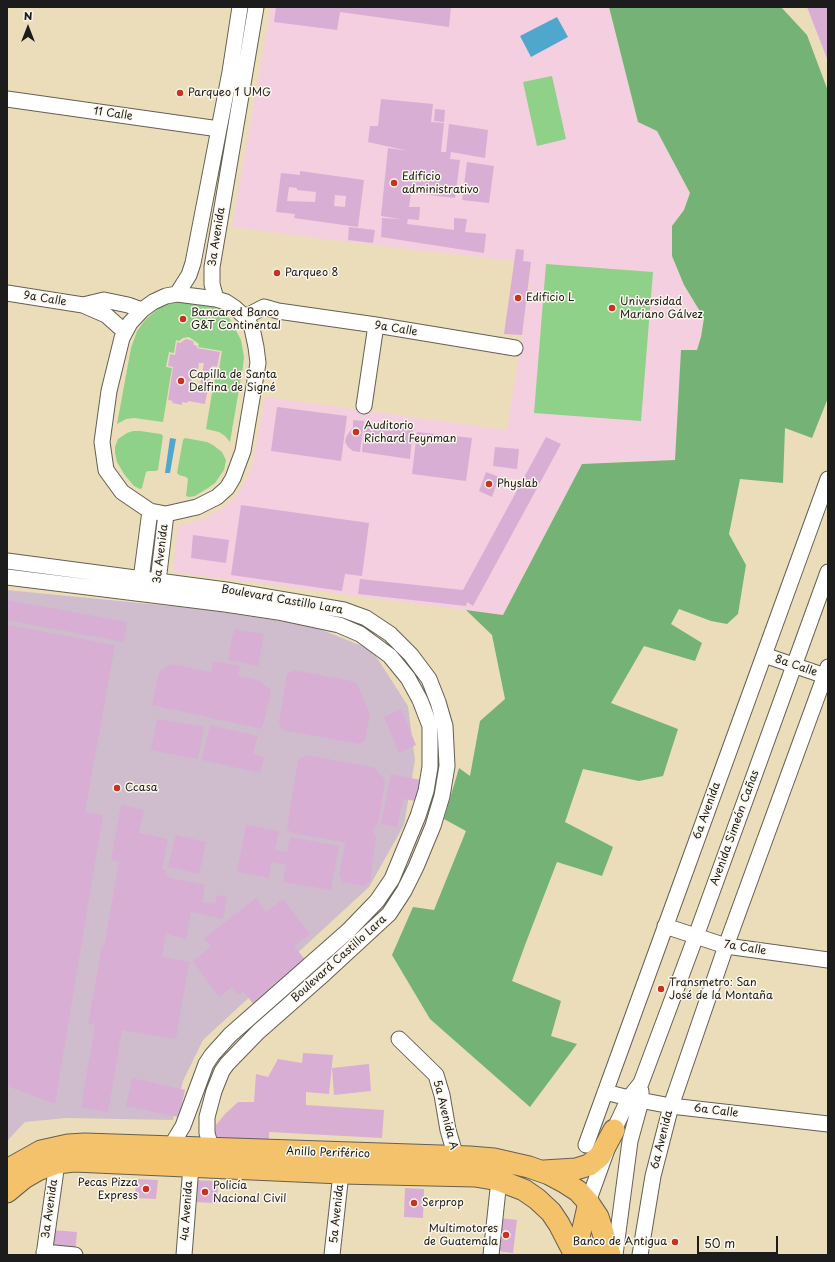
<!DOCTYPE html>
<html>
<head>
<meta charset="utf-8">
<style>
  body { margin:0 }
  #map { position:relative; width:835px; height:1262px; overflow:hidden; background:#ebddba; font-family:"Playpen Sans",sans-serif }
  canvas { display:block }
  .frame { position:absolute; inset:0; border:8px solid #1c1c1c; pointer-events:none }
  .north { position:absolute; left:8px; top:8px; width:40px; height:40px; -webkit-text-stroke:3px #fbf7ec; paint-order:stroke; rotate:0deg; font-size:11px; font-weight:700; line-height:16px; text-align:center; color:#1c1c1c }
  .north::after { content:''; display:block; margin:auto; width:14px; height:18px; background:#1c1c1c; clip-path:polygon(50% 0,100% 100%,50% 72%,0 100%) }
  .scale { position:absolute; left:697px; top:1236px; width:81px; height:18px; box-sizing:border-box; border:2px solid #1c1c1c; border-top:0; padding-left:5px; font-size:12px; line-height:14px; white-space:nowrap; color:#1c1c1c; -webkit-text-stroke:3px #fbf7ec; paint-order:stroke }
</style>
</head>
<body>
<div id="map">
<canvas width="835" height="1262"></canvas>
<div class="frame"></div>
<div class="north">N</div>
<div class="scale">50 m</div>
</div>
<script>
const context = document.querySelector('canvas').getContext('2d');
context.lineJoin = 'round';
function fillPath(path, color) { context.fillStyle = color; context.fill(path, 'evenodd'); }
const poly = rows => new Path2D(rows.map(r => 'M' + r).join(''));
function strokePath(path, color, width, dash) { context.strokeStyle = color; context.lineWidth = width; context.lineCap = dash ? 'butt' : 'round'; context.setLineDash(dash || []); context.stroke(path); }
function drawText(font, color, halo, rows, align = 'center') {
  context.font = font + ' "Playpen Sans",sans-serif'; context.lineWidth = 3; context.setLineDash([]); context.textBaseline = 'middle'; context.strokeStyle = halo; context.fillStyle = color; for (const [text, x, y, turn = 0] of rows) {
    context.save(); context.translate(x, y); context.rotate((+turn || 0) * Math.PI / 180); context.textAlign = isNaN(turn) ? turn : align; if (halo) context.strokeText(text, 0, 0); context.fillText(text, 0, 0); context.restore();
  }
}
fillPath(poly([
  [271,7,609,7,638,122,657,131,690,193,684,210,672,226,672,256,684,285,704,318,701,337,697,350,681,351,675,460,582,464,503,615,173,572,178,526,200,520,222,509,238,494,246,480,253,462,265,397,507,430,522,338,532,263,333,240,232,227]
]), '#f3cfdf');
fillPath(poly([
  [7,590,201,609,312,626,372,650,408,706,415,760,404,825,369,887,203,1040,183,1081,173,1120,66,1118,25,1122,7,1141]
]), '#cfbdce');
fillPath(poly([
  [552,76,566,139,537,146,523,82],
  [546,264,653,272,641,421,534,413],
  [183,301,210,305,218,309,230,319,241,340,244,357,243,366,230,442,225,436,219,432,206,429,216,369,219,369,222,351,198,347,199,344,189,337,183,338,179,341,176,340,174,353,169,352,166,367,172,368,163,422,134,418,126,419,117,424,131,348,137,331,145,320,159,308,174,302],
  [133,431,140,431,161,434,163,436,158,470,155,471,148,471,146,472,142,488,140,489,134,486,124,474,117,462,115,453,115,447,118,439,127,433],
  [185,438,207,442,213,445,222,452,226,460,224,470,215,483,208,488,195,496,189,497,186,496,188,479,186,477,179,475,177,473,183,440]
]), '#90d189');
fillPath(poly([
  [609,7,781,7,807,35,828,91,828,398,812,438,785,428,783,483,740,479,729,534,746,565,738,614,727,624,711,621,679,609,671,624,702,643,695,661,644,646,611,703,678,729,663,776,639,781,583,769,565,822,613,847,602,876,557,862,525,945,512,981,561,1001,551,1036,577,1044,530,1107,430,1019,392,955,413,907,434,910,466,831,444,819,459,768,470,776,480,721,505,699,492,635,466,610,503,615,582,464,675,460,681,350,697,350,701,337,704,318,684,285,672,256,672,226,684,210,690,193,657,131,638,122]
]), '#74b375');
fillPath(poly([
  [557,17,568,37,531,57,520,36],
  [170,438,176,439,170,473,165,473]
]), '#50a7cd');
fillPath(poly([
  [276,7,451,7,449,27,340,12,337,30,274,22],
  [807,7,828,7,828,61],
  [381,99,433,104,431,122,444,123,441,152,446,152,449,124,488,130,485,158,451,152,450,159,460,160,455,198,411,193,409,207,420,207,419,220,408,219,407,224,454,230,454,218,467,219,465,232,486,234,484,253,381,237,382,218,400,219,381,216,388,148,409,151,368,142,370,126,378,126],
  [435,109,445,110,444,122,434,121],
  [467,162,494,166,489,203,462,200],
  [300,171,364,180,358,227,294,218,295,214,276,212,281,173,300,175],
  [289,187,297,188,297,190,316,192,315,202,287,201],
  [335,195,346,196,345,207,334,206],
  [349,227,375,230,373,243,348,240],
  [516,249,524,250,523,261,531,262,522,335,504,334],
  [186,339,193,341,194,345,197,346,197,348,220,352,217,367,212,366,205,404,188,401,187,403,182,402,182,405,172,403,173,401,168,400,173,367,168,366,170,354,175,355,177,342,180,343],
  [199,363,204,363,199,392,190,390,193,370,198,371],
  [277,407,347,416,341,461,271,451],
  [353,420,364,421,360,452,353,451,348,447,345,442,346,437,353,427],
  [365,422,413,428,410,459,362,452],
  [417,432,472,438,466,481,412,474],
  [546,437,561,444,473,606,467,602,466,606,358,594,360,579,463,590],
  [495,447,519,449,517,469,493,466],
  [486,472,499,477,492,497,479,491],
  [241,505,369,523,362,576,345,574,342,591,231,575],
  [193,535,229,540,226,563,191,558],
  [7,600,127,622,124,642,7,620],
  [7,625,115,645,85,812,103,815,55,1104,7,1086],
  [234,629,264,634,258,666,228,660],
  [213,661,240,666,238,676,259,680,271,691,262,729,152,705,159,672,171,664,211,672],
  [295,670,356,682,370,714,365,741,359,744,282,730,279,721,287,674],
  [401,709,416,745,399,753,384,717],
  [157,719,204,727,198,759,151,750],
  [210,725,258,736,253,754,264,757,260,773,202,760],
  [307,755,375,768,385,780,378,824,374,828,373,832,376,837,370,881,364,886,343,882,339,876,345,845,343,842,291,833,287,828,298,760],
  [391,774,421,780,416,801,403,799,397,827,381,824],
  [121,805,144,810,139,833,168,839,162,869,167,872,166,877,205,885,202,902,215,904,217,895,227,897,223,919,191,912,186,939,166,934,162,957,189,962,176,1039,122,1030,108,1112,81,1107,95,1025,88,1024,102,945,104,947,119,862,111,860],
  [246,825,279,831,275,850,287,852,290,837,339,846,331,890,283,882,286,865,271,862,269,878,237,872],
  [176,835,206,842,199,874,168,867],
  [256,898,266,912,283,899,310,934,294,946,307,962,254,1005,243,991,238,995,232,987,219,997,193,961,211,947,204,938],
  [303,1053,333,1055,329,1094,306,1092,306,1105,384,1110,382,1138,269,1132,269,1140,218,1138,215,1133,216,1125,225,1114,238,1102,254,1102,256,1074,268,1077,278,1059,302,1063],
  [369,1064,371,1091,334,1095,332,1068],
  [132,1078,185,1090,179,1117,126,1106],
  [136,1179,158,1180,156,1199,135,1198],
  [192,1180,218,1181,217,1203,191,1202],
  [405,1188,424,1189,423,1218,404,1217],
  [499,1218,517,1220,513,1253,496,1251],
  [51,1230,77,1232,75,1253,48,1251]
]), '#d8aed4');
const minor = poly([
  [7,99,219,129],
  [7,293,83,305,106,315,125,332],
  [177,294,216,299,226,302,235,308,245,317,252,328,256,347,258,363,243,451,233,478,227,488,217,497,197,507,166,514,150,511,122,492,106,470,102,442,109,391,122,338,130,323,142,310,153,302,166,296,177,294],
  [177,294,189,275,193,263,230,72,240,7],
  [216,299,212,284,212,267,256,7],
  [83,305,104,300,128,305,142,310],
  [245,317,264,307,278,311,376,325,515,348],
  [364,406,376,325],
  [7,561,226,590,344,610,366,618,390,634,411,655,429,679,438,702,445,726,447,766,442,796,433,826,416,867,404,891,389,914,325,973,258,1032,227,1064,222,1071,214,1091,207,1117,207,1133,211,1147],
  [7,577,225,604,278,612,339,625,360,634,390,656,408,678,420,700,430,726,430,767,426,791,418,816,392,879,377,901,348,931,230,1035,212,1055,206,1064,183,1126,171,1146],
  [140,587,150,511],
  [157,590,166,514],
  [764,655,828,677],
  [665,926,726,946,828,960],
  [399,1039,436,1075,442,1095,448,1130,456,1157],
  [605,1092,629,1098,671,1106,828,1124],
  [586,1145,828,479],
  [588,1202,614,1130,629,1098,641,1083,696,936,828,572],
  [44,1252,75,1255],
  [44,1255,57,1163],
  [184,1255,191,1166],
  [332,1255,341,1173],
  [491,1255,499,1180],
  [615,1255,630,1141,641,1101,641,1091],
  [640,1255,653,1176,671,1106,726,946,828,667]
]);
const major = poly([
  [576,1255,588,1202],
  [578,1255,596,1249,604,1250,609,1252]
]);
const highway = poly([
  [7,1170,41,1151,68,1145,85,1144,470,1157,494,1159,529,1167,549,1174,564,1182,578,1191,588,1202,598,1217,610,1255],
  [544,1171,576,1169,589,1165,600,1156,614,1130],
  [7,1192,24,1178,38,1170,57,1163,74,1161,341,1173,475,1176,499,1180,511,1185,524,1190,537,1199,551,1212,559,1224,575,1255]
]);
strokePath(minor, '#646053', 17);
strokePath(major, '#646053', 21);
strokePath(highway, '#646053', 23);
strokePath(minor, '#fff', 15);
strokePath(major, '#f4c26a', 19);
strokePath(highway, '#f4c26a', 21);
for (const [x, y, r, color] of [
  [180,93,4,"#c8321e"],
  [394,183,4,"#c8321e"],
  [277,273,4,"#c8321e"],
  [518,298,4,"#c8321e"],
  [612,308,4,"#c8321e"],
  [183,319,4,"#c8321e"],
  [181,381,4,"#c8321e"],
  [356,432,4,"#c8321e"],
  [489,484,4,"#c8321e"],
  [117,788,4,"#c8321e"],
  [661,989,4,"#c8321e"],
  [146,1189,4,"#c8321e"],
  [205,1192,4,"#c8321e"],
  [414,1203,4,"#c8321e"],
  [506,1235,4,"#c8321e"],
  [675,1242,4,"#c8321e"]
]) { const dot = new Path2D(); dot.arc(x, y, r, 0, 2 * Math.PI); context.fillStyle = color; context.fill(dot); strokePath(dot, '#fbf7ec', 1.5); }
drawText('11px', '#1c1c1c', '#fbf7ec', [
  ["Parqueo 1 UMG",188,93],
  ["Edificio",402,177],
  ["administrativo",402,190],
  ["Parqueo 8",285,273],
  ["Edificio L",526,298],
  ["Universidad",620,302],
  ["Mariano Gálvez",620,315],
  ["Bancared Banco",191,313],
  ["G&T Continental",191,326],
  ["Capilla de Santa",189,375],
  ["Delfina de Signé",189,388],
  ["Auditorio",364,426],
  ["Richard Feynman",364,439],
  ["Physlab",497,484],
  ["Ccasa",125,788],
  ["Transmetro: San",669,983],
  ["José de la Montaña",669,996],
  ["Pecas Pizza",138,1183,"right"],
  ["Express",138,1196,"right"],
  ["Policía",213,1186],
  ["Nacional Civil",213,1199],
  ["Serprop",422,1203],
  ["Multimotores",498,1229,"right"],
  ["de Guatemala",498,1242,"right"],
  ["Banco de Antigua",667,1242,"right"]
], 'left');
drawText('11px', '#1c1c1c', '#fbf7ec', [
  ["11 Calle",113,114,8],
  ["3a Avenida",217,237,-81],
  ["9a Calle",45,299,9],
  ["9a Calle",396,329,9],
  ["3a Avenida",161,554,-83],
  ["Boulevard Castillo Lara",282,600,10],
  ["8a Calle",796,666,19],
  ["6a Avenida",707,811,-70],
  ["Avenida Simeón Cañas",735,828,-70],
  ["7a Calle",745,948,9],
  ["Boulevard Castillo Lara",339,959,-42],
  ["6a Calle",716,1111,7],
  ["5a Avenida A",445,1115,76],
  ["6a Avenida",662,1140,-76],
  ["Anillo Periférico",328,1153,2],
  ["3a Avenida",50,1209,-82],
  ["4a Avenida",187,1211,-86],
  ["5a Avenida",337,1214,-84]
]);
</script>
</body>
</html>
